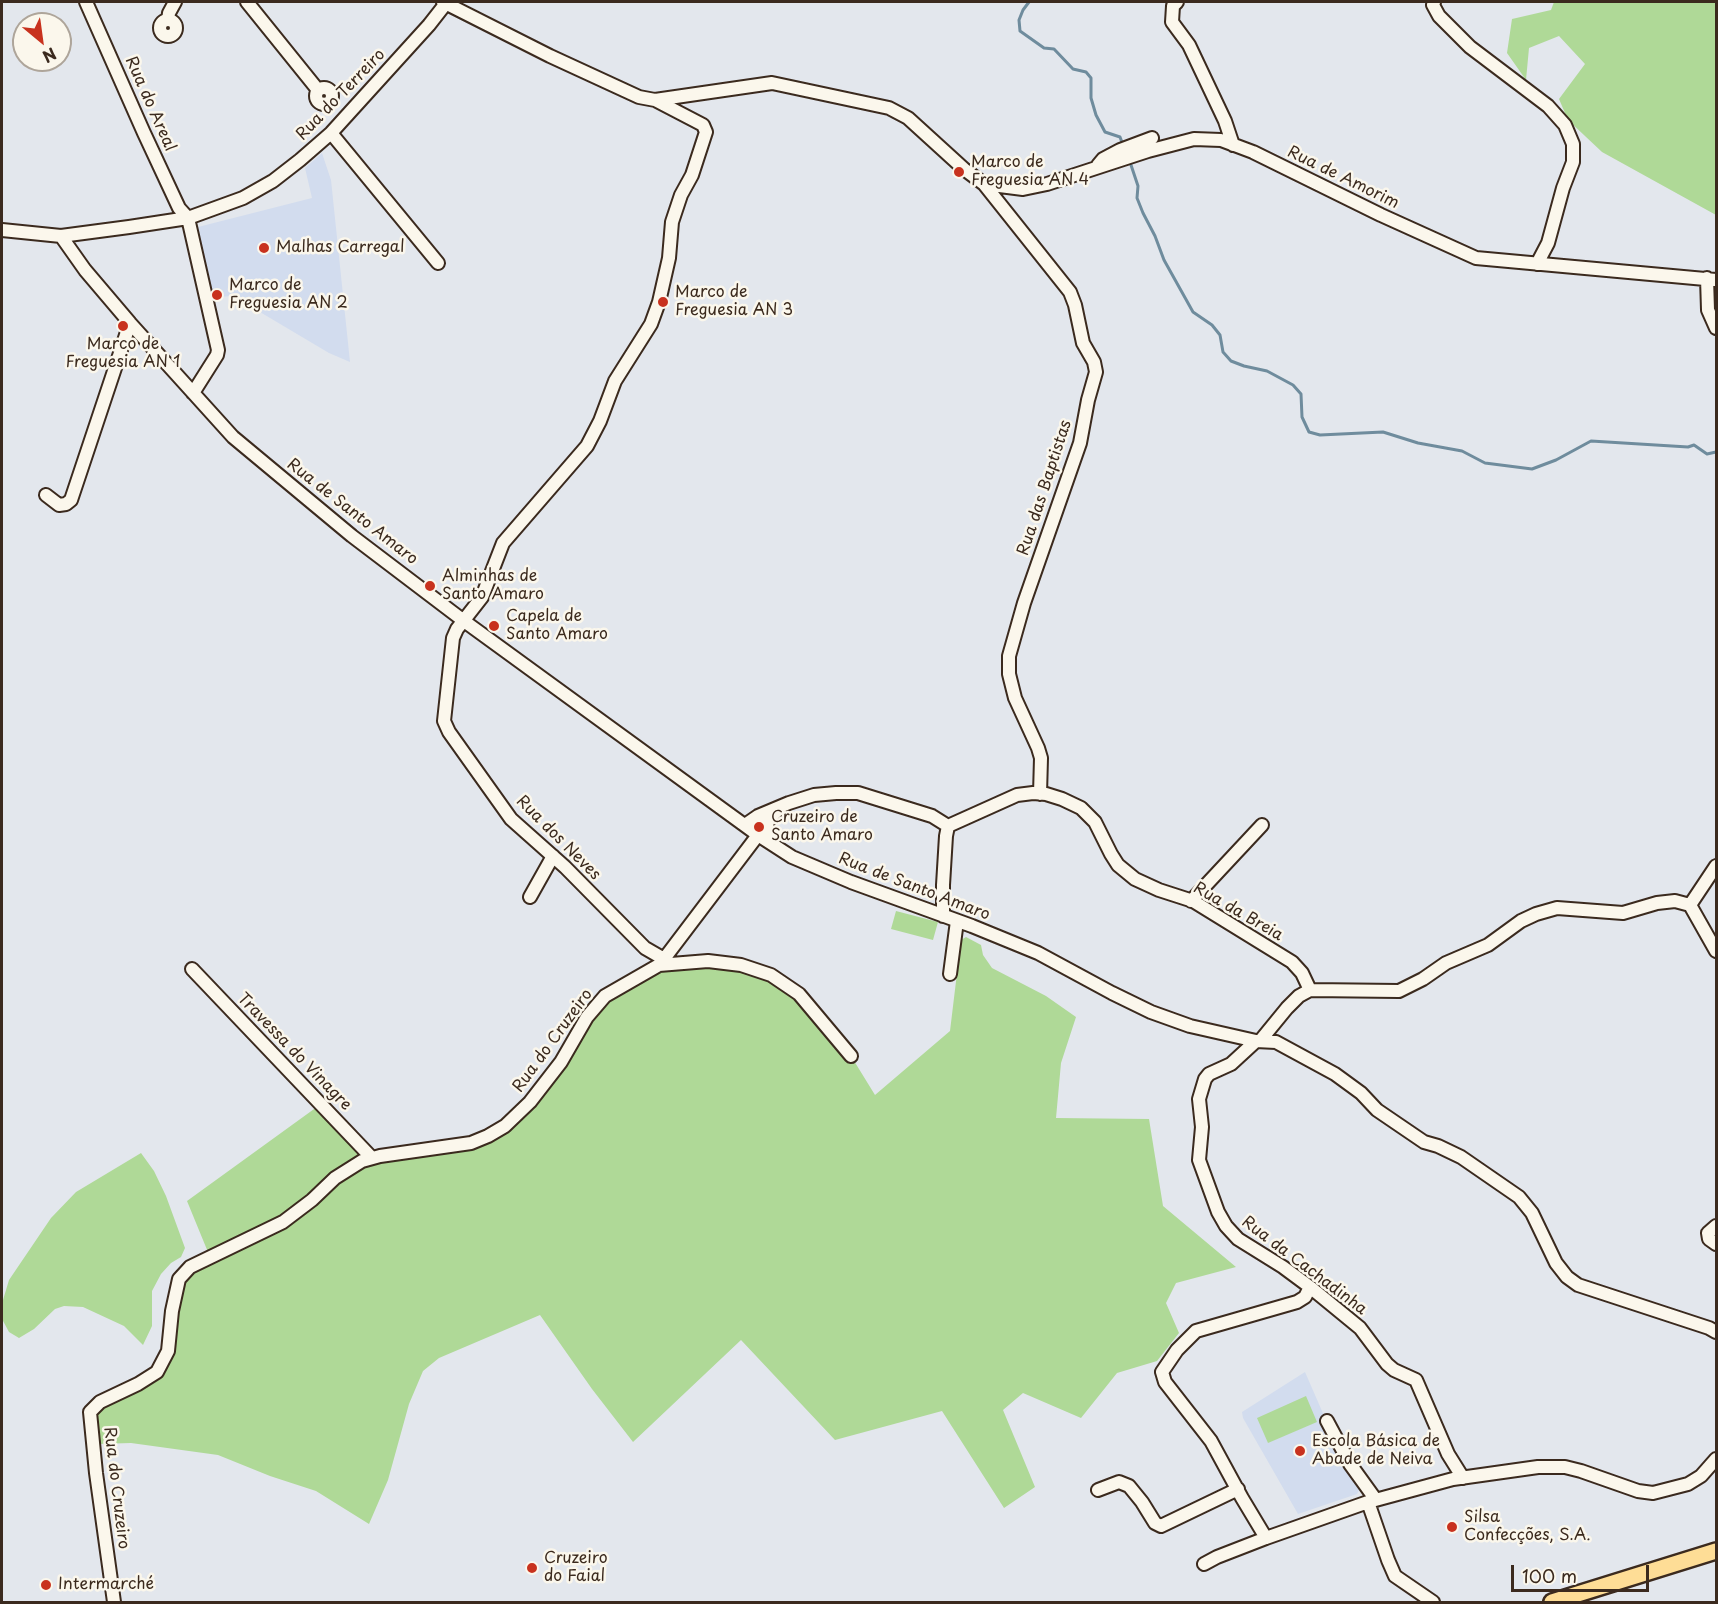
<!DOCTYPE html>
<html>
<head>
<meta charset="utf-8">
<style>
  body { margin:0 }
  #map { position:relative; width:1718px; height:1604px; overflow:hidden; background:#e3e7ed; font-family:"Playpen Sans",sans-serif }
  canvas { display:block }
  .frame { position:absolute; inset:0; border:3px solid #3b2a1e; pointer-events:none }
  .north { position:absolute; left:12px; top:12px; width:60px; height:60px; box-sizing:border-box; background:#fbf7ec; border:2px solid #aea59a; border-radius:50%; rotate:151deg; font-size:16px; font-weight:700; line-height:24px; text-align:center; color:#3b2a1e }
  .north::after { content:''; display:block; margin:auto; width:21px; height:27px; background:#c8321e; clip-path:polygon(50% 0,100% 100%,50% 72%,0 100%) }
  .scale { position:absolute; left:1511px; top:1565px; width:138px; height:27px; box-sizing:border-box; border:3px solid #3b2a1e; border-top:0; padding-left:8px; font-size:18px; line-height:21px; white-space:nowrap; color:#3b2a1e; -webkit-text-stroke:4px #fbf7ec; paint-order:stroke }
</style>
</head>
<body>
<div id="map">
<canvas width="1718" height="1604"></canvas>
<div class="frame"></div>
<div class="north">N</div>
<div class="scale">100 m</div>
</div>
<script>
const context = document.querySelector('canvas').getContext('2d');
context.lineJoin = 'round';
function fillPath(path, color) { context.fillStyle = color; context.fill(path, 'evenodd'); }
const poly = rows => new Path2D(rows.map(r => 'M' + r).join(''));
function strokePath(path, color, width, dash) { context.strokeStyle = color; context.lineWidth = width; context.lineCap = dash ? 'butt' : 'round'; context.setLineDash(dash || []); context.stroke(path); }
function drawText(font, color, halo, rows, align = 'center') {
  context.font = font + ' "Playpen Sans",sans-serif'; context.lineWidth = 5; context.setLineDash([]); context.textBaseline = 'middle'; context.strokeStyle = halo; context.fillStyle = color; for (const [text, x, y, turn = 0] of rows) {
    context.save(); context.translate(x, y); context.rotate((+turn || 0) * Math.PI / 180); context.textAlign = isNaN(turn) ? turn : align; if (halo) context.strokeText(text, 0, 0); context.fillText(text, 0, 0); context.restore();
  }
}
fillPath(poly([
  [322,153,331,180,350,362,329,353,233,296,217,297,208,303,191,231,198,227,312,198,305,168],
  [1305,1372,1325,1418,1351,1470,1347,1473,1359,1490,1357,1494,1298,1514,1243,1418,1242,1412]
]), '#d2dcee');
fillPath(poly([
  [1554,2,1716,2,1716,215,1602,152,1568,120,1559,99,1585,64,1559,36,1529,48,1526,80,1507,53,1512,19,1551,10],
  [896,911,938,922,933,940,891,929],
  [966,937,981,945,983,955,992,968,1046,996,1076,1017,1061,1063,1056,1118,1149,1119,1163,1206,1236,1267,1176,1283,1166,1303,1179,1333,1157,1361,1117,1373,1081,1418,1023,1393,1003,1410,1035,1487,1004,1508,942,1411,835,1440,741,1340,633,1442,592,1389,540,1315,439,1358,423,1371,409,1404,388,1480,369,1524,316,1491,270,1476,218,1455,131,1443,98,1444,90,1412,138,1384,168,1351,179,1279,210,1257,187,1201,321,1104,372,1158,471,1143,531,1102,605,996,659,965,741,965,799,994,851,1056,875,1095,950,1031,961,940],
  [141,1153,154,1171,166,1196,185,1248,181,1257,171,1263,161,1274,152,1291,152,1326,143,1345,124,1326,83,1307,64,1306,55,1309,34,1329,19,1338,9,1332,2,1319,3,1300,9,1280,51,1218,76,1192],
  [1306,1396,1317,1422,1268,1443,1257,1418]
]), '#afd997');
strokePath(poly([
  [1029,2,1023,10,1019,20,1020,31,1044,48,1054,49,1073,69,1086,72,1091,78,1091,98,1096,115,1105,132,1120,137,1123,145],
  [1130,162,1138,186,1137,198,1143,213,1155,236,1164,260,1193,312,1212,325,1220,335,1223,352,1231,361,1244,366,1267,371,1293,385,1301,394,1302,417,1309,432,1320,435,1383,432,1418,443,1462,451,1485,463,1532,469,1556,460,1591,441,1688,447,1694,445,1707,454,1716,452]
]), '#6f8c9d', 3);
const minor = poly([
  [86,2,144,133,179,208,188,218,218,350,217,355,193,393],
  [247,2,318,90],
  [443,2,550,56,639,97,655,100,772,83,889,108,908,118,964,169,984,184,1023,189,1047,184,1148,151,1194,139,1221,140,1253,152,1381,215,1476,258,1716,280],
  [1177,2,1173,6,1172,22,1189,45,1225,121,1233,145],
  [1434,2,1433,5,1439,16,1470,47,1548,106,1565,125,1573,144,1573,162,1563,188,1548,243,1537,264],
  [168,20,169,13,175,2],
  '160 28a8 8 0 1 1 16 0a8 8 0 1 1-16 0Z',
  '316 96a8 8 0 1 1 16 0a8 8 0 1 1-16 0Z',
  [655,100,703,125,706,132,692,175,681,195,672,222,669,258,659,302,651,324,615,381,600,421,587,446,503,543,482,597,457,629,453,638,444,721,449,732,511,819,565,867,645,948,664,959],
  [331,133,438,263],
  [1098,165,1103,159,1120,150,1152,138],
  [984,184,1070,292,1075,305,1083,343,1094,362,1096,372,1088,400,1080,443,1024,603,1009,656,1009,674,1015,698,1038,748,1041,758,1040,794],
  [2,230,61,236,129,227,188,218,243,198,273,181,300,160,331,133,429,25,447,2],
  [61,236,85,270,130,323,233,437,352,536,464,621,758,835,792,857,851,882,972,926,1038,953,1112,993,1151,1012,1190,1026,1256,1041,1276,1042,1335,1074,1361,1093,1377,1110,1424,1142,1438,1146,1461,1157,1519,1197,1532,1213,1556,1263,1567,1277,1578,1285,1709,1328,1716,1332],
  [1707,278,1708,310,1716,328],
  [46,495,59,505,66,504,71,500,130,323],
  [745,825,758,816,789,803,814,795,836,793,858,793,932,816,948,826],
  [766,840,766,828,769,819,778,810],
  [530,897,553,856],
  [1191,901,1262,825],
  [1690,905,1716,866],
  [943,916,943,885,946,836,948,826,1017,795,1033,793,1046,794,1062,799,1081,808,1095,822,1111,854,1118,865,1135,879,1159,890,1193,901,1292,962,1302,973,1310,990],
  [659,965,708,961,741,965,771,975,799,994,851,1056],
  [192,969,371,1157],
  [950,974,957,921],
  [1256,1041,1231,1064,1209,1074,1205,1079,1199,1099,1202,1127,1199,1160,1218,1212,1226,1226,1238,1239,1283,1267,1310,1287,1360,1328,1387,1364,1394,1370,1416,1380,1448,1454,1463,1478],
  [1260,1041,1287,1008,1299,996,1310,990,1399,991,1423,979,1446,963,1488,945,1521,921,1536,914,1557,908,1623,913,1657,903,1675,901,1690,905,1716,951],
  [1716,1226,1708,1233,1709,1239,1716,1244],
  [1327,1421,1350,1464,1376,1500],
  [1098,1490,1119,1482,1129,1486,1142,1502,1155,1523,1161,1526,1238,1489],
  [1368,1502,1388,1560,1395,1576,1433,1602],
  [1266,1538,1242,1498,1211,1441,1165,1382,1162,1372,1177,1350,1196,1331,1297,1302,1305,1297,1310,1287],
  [1204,1564,1217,1557,1266,1538,1368,1502,1453,1479,1538,1467,1565,1467,1581,1471,1638,1491,1653,1493,1688,1484,1701,1476,1716,1459],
  [114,1602,96,1473,90,1412,100,1402,138,1384,157,1372,168,1351,172,1311,179,1279,190,1267,283,1222,312,1200,335,1178,362,1161,380,1156,471,1143,488,1136,505,1126,530,1102,561,1062,587,1017,605,996,659,965,664,959,758,835]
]);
const major = poly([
  [1552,1602,1716,1551]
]);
strokePath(minor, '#3b2a1e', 16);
strokePath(major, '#3b2a1e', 20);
strokePath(minor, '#fbf7ec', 12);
strokePath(major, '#fedd96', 15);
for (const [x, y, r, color] of [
  [959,172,6,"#c8321e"],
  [264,248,6,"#c8321e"],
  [217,295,6,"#c8321e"],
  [663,302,6,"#c8321e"],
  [123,326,6,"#c8321e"],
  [430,586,6,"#c8321e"],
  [494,626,6,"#c8321e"],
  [759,827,6,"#c8321e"],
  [1300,1451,6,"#c8321e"],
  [1452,1527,6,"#c8321e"],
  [532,1568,6,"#c8321e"],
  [46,1585,6,"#c8321e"]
]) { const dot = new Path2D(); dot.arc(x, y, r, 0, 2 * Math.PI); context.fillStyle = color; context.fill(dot); strokePath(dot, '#fbf7ec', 2); }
drawText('16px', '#3b2a1e', '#fbf7ec', [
  ["Rua do Terreiro",341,95,-46],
  ["Rua do Areal",150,104,66],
  ["Rua de Amorim",1343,178,26],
  ["Rua das Baptistas",1045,488,-72],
  ["Rua de Santo Amaro",352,512,38],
  ["Rua dos Neves",558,838,45],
  ["Rua de Santo Amaro",914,887,21],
  ["Rua da Breia",1238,912,30],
  ["Rua do Cruzeiro",553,1041,-54],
  ["Travessa do Vinagre",294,1052,46],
  ["Rua da Cachadinha",1304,1266,37],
  ["Rua do Cruzeiro",116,1488,83]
]);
drawText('16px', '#3b2a1e', '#fbf7ec', [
  ["Marco de",971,163],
  ["Freguesia AN 4",971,181],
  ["Malhas Carregal",276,248],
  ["Marco de",229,286],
  ["Freguesia AN 2",229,304],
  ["Marco de",675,293],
  ["Freguesia AN 3",675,311],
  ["Marco de",123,345,"center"],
  ["Freguesia AN 1",123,363,"center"],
  ["Alminhas de",442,577],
  ["Santo Amaro",442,595],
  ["Capela de",506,617],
  ["Santo Amaro",506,635],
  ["Cruzeiro de",771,818],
  ["Santo Amaro",771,836],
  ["Escola Básica de",1312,1442],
  ["Abade de Neiva",1312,1460],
  ["Silsa",1464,1518],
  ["Confecções, S.A.",1464,1536],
  ["Cruzeiro",544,1559],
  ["do Faial",544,1577],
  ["Intermarché",58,1585]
], 'left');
</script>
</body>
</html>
